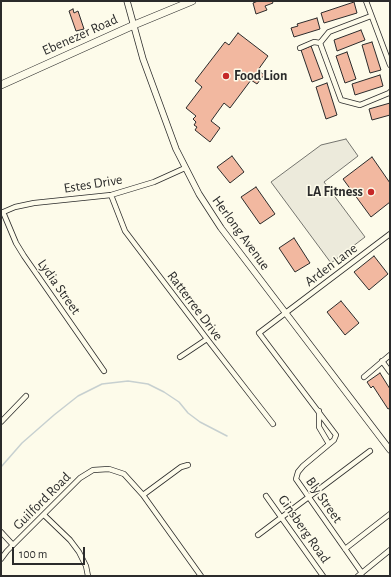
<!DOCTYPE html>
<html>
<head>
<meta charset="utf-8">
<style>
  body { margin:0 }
  #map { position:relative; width:391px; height:577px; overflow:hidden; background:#fdfbea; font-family:"Alegreya Sans",sans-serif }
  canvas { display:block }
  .frame { position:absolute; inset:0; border:2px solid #2b2b2b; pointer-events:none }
  .scale { position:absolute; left:12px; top:547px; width:73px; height:18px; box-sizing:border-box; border:2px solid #2b2b2b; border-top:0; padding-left:5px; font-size:12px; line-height:14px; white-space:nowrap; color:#2b2b2b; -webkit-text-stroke:3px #fdfbea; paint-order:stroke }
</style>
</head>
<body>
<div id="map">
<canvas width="391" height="577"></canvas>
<div class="frame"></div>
<div class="scale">100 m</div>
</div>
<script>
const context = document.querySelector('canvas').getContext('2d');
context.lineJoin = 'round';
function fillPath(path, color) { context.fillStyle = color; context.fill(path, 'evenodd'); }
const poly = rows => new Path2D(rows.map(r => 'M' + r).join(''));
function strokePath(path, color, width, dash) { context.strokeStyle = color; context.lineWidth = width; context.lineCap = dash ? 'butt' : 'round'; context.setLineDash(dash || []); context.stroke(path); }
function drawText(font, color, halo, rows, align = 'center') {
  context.font = font + ' "Alegreya Sans",sans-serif'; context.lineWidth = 3; context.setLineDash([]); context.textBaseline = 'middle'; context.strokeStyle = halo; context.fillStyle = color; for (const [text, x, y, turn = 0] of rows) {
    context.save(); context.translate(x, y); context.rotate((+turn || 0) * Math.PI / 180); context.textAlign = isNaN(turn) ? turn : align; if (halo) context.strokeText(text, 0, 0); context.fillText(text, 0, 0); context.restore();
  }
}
const parking = poly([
  [346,139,358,156,324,182,365,237,331,263,271,182,321,145,346,139]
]);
fillPath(parking, '#eceadb');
strokePath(parking, '#74746e', 1);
strokePath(poly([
  [1,467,22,443,54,415,78,396,102,384,128,381,148,384,164,392,179,402,188,413,200,422,227,436]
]), '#c7d0d0', 1.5);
const building = poly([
  [258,1,272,1,273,3,265,6,267,10,256,14,253,3,258,1],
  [354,2,357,13,324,23,321,13,354,2],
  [73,9,74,13,78,11,84,29,76,31,69,11,73,9],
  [317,18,320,29,294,37,291,28,298,26,297,24,317,18],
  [361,30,365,40,337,51,334,40,361,30],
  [238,33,268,56,258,70,264,75,257,84,251,80,230,108,224,103,211,121,220,128,210,142,195,130,197,127,194,125,196,122,193,119,196,116,186,108,202,87,195,81,225,42,229,45,238,33],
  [372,42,381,70,370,73,362,45,372,42],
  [311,46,323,78,312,82,301,50,311,46],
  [347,52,356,79,345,83,336,56,347,52],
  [380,75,383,86,355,95,352,84,380,75],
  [327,83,337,115,326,119,316,87,327,83],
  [390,103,390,115,372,120,369,109,390,103],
  [232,156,244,172,230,183,217,167,232,156],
  [372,157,390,183,390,202,371,217,343,179,372,157],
  [256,187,275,214,260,224,241,197,256,187],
  [294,238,310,263,295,272,279,248,294,238],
  [374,256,388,274,369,290,354,272,374,256],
  [341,301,359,323,345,335,327,312,341,301],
  [380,373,390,389,390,408,388,409,373,386,371,388,367,382,380,373]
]);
fillPath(building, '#f2b8a0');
strokePath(building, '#2b2b2b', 1);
const minor = poly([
  [366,1,390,65],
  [371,16,329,32,320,43,341,100,360,105,389,93,390,92],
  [300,48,314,42,320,43],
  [111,195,125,231,207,339,273,424],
  [3,212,16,243,24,256,104,371],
  [1,213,15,207,34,203,111,195,154,182,185,168],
  [180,357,207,339],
  [382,361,390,372],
  [364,377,390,355],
  [319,411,319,427,329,444],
  [1,422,26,396],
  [143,495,181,467,188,465],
  [266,496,323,576],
  [44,515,70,540,79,552,86,566,88,576],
  [1,532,13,545],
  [258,535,370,451],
  [345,549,390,514],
  [1,559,7,551,80,478,93,470,109,469,124,474,143,495,201,576],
  [362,573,296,479,298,472,303,466,334,440,336,435,259,333,390,234],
  [358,576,390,550]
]);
const tertiary = poly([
  [127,1,143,59,176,149,199,194,221,228,390,450]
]);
const primary = poly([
  [1,85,134,25,192,1]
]);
strokePath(minor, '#2b2b2b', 6);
strokePath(tertiary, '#2b2b2b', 7);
strokePath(primary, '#2b2b2b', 8);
strokePath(minor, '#fdfbea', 4.5);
strokePath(tertiary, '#fdfbea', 5.5);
strokePath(primary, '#fdfbea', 7);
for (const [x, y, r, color] of [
  [226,76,4,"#c62828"],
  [371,192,4,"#c62828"]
]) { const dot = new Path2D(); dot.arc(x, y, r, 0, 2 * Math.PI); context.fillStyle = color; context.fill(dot); strokePath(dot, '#fdfbea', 1.5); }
drawText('14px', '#2b2b2b', '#fdfbea', [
  ["Ebenezer Road",80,35,-24],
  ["Estes Drive",93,184,-9],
  ["Herlong Avenue",241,233,54],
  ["Arden Lane",331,265,-37],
  ["Lydia Street",59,287,55],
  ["Ratterree Drive",195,306,53],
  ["Bly Street",324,500,55],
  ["Guilford Road",42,501,-45],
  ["Ginsberg Road",304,529,55]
]);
drawText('bold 14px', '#2b2b2b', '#fdfbea', [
  ["Food Lion",234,76],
  ["LA Fitness",363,192,"right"]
], 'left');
</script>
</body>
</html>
